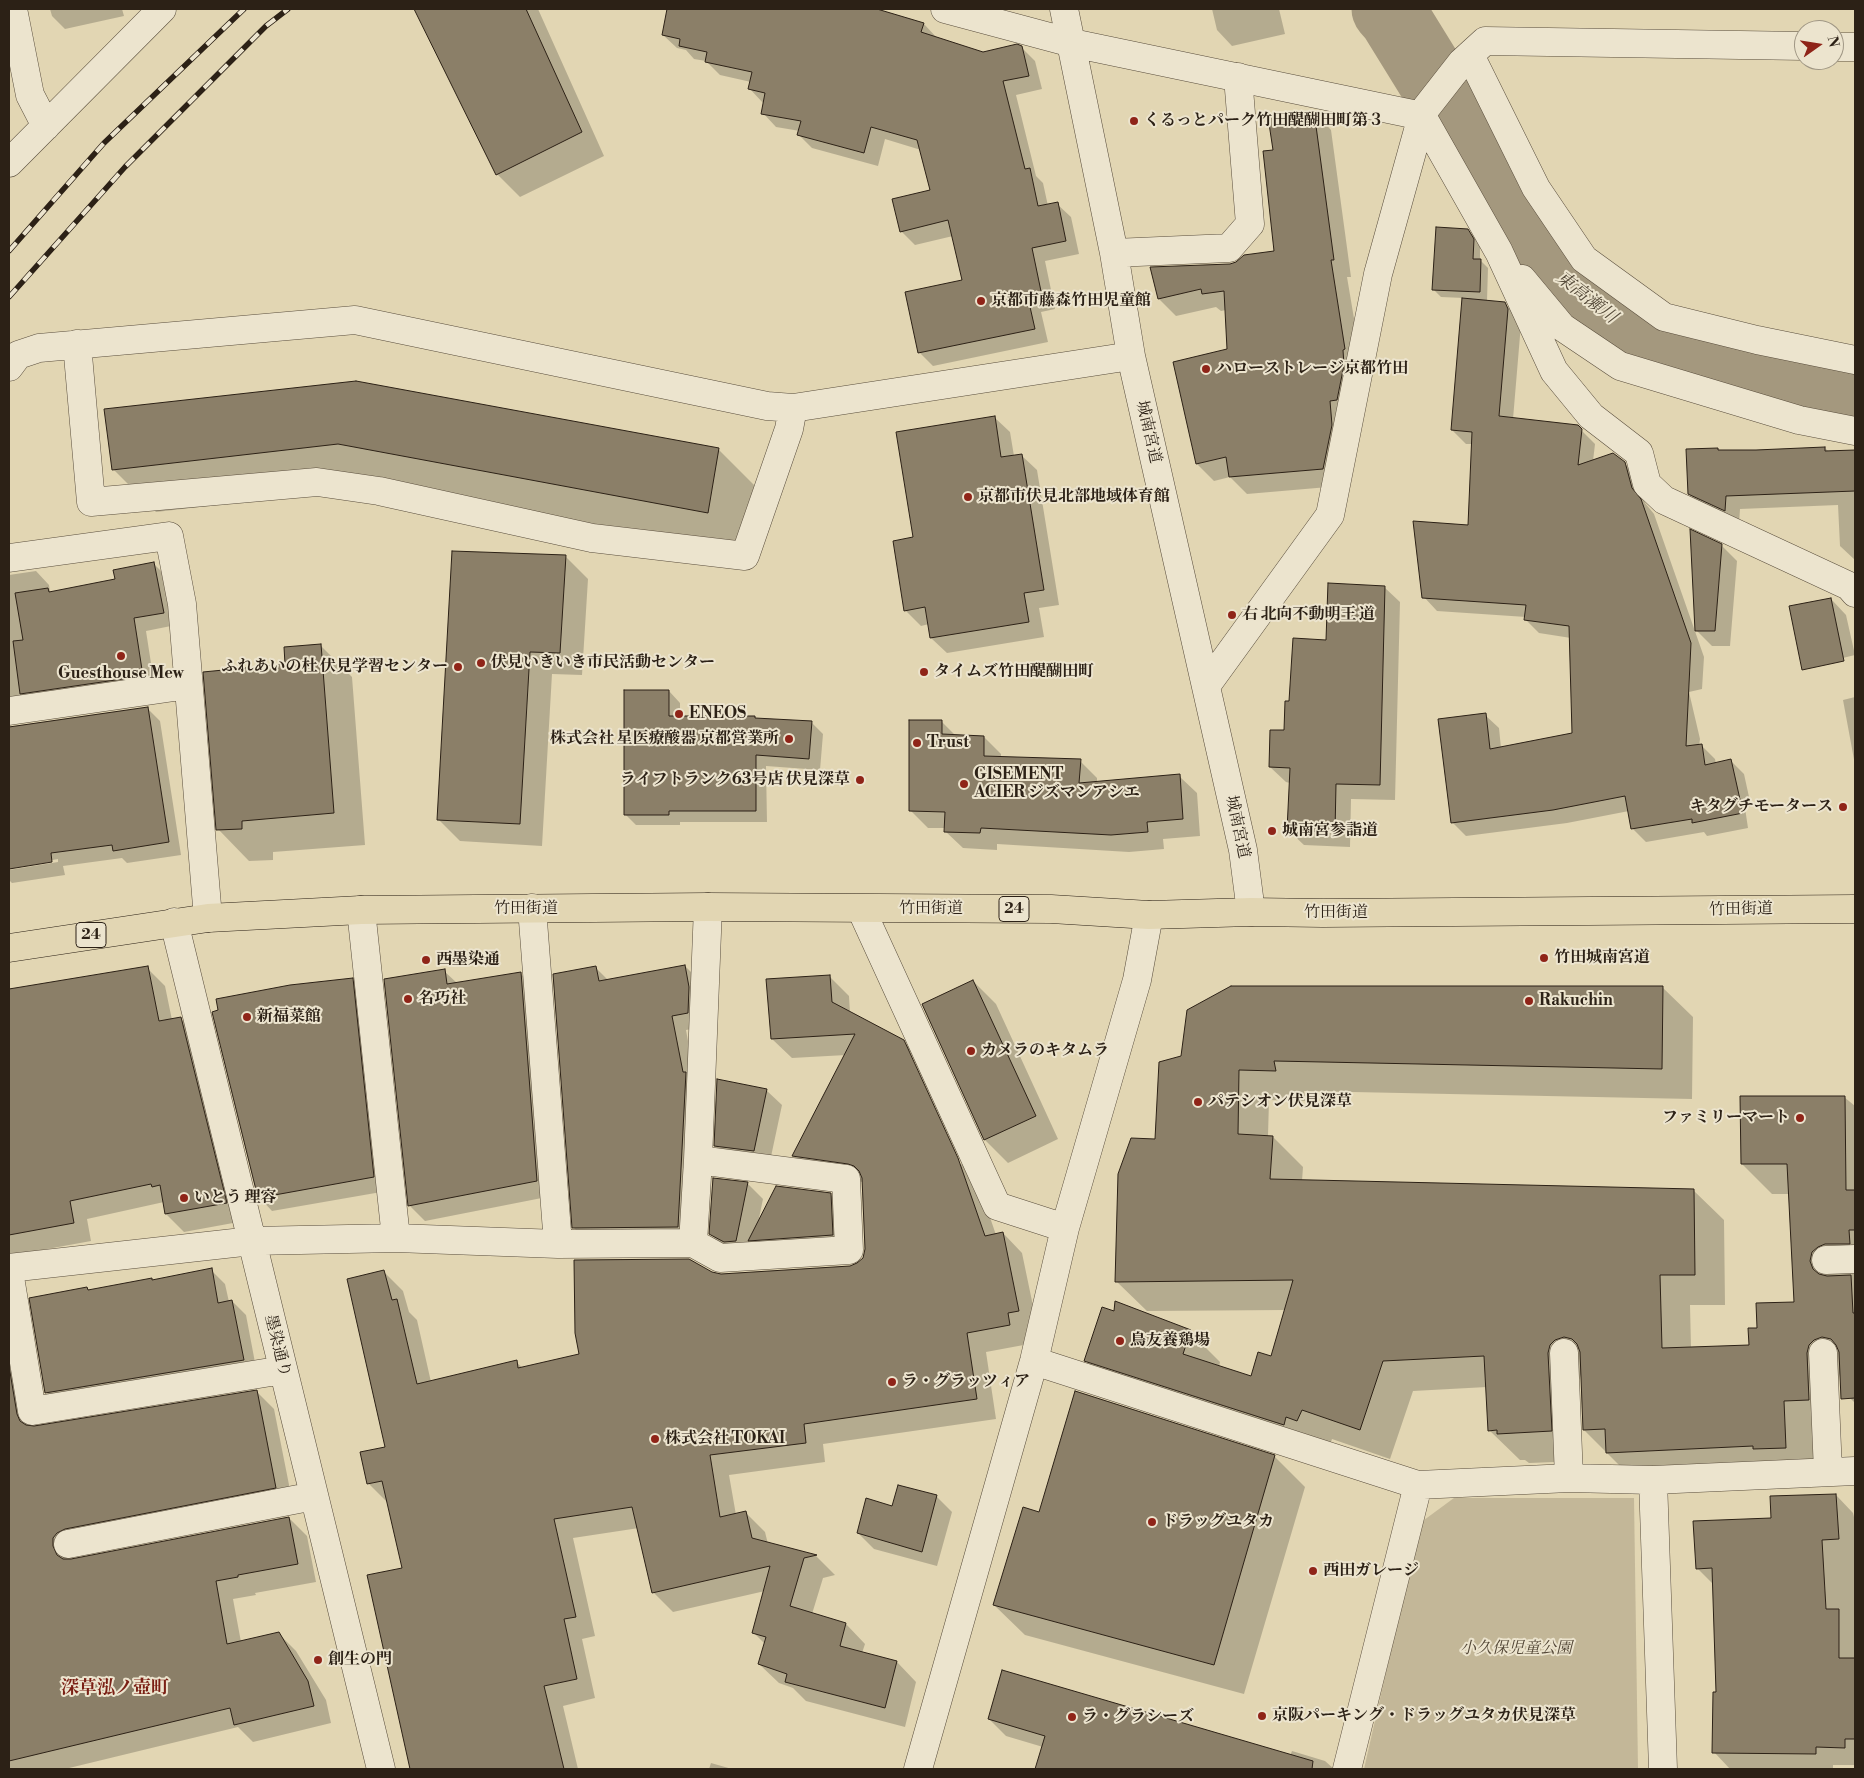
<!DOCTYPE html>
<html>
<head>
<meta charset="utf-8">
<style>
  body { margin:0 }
  #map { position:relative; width:1864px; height:1778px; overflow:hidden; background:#e2d6b3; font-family:"Libre Bodoni",serif }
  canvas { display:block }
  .frame { position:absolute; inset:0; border:10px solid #2c2116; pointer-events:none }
  .north { position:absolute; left:1794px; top:20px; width:50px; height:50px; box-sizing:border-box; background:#ece4ce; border:1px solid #9f9684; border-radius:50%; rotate:77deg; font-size:14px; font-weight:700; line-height:20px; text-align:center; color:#2c2116 }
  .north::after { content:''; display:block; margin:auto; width:18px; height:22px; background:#8f2418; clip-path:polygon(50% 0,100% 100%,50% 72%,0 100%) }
</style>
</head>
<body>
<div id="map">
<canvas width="1864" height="1778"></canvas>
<div class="frame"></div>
<div class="north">N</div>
</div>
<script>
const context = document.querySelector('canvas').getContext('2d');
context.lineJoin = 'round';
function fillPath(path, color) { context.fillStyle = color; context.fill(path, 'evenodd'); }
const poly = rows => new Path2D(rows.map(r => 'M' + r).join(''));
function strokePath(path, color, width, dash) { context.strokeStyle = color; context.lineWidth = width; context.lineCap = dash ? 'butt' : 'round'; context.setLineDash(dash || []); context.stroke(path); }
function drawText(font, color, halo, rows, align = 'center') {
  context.font = font + ' "Libre Bodoni","Noto Serif JP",serif'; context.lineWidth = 4; context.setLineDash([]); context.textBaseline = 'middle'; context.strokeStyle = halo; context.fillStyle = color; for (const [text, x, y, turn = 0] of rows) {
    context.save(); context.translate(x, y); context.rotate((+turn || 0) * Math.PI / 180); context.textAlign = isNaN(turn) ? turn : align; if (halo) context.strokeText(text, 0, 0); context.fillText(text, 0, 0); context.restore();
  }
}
fillPath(poly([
  [1454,1498,1634,1498,1638,1769,1364,1769,1420,1523]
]), '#c3b798');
fillPath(poly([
  [50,9,122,9,124,16,65,29,52,16],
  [415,9,538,9,604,156,520,197,497,174],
  [666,9,873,9,924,24,937,38,982,53,1021,47,1035,61,1042,89,1016,95,1036,176,1043,183,1048,206,1057,204,1071,217,1079,254,1045,261,1055,309,1041,312,1048,342,933,366,920,353,906,293,963,281,953,236,915,245,901,231,931,191,921,150,885,139,878,166,812,148,799,135,800,131,776,127,763,113,763,103,750,89,751,82,720,75,706,61,694,59,686,50,677,48,663,35,668,11],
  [1212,9,1279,9,1285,34,1232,46,1217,30],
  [1314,112,1331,130,1351,277,1347,277,1362,366,1340,486,1247,494,1230,477,1214,481,1197,464,1228,350,1226,310,1221,311,1216,307,1176,316,1159,299,1230,265,1275,252,1274,151],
  [1468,230,1475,238,1480,247,1480,260,1488,268,1487,301,1504,303,1518,317,1521,324,1513,419,1578,427,1595,444,1593,461,1624,463,1638,477,1645,503,1654,514,1704,657,1702,689,1689,692,1700,739,1699,746,1701,745,1715,759,1716,764,1731,761,1744,774,1751,806,1745,808,1748,828,1707,836,1704,832,1646,842,1633,829,1629,811,1567,823,1466,836,1452,822,1485,715,1499,728,1501,748,1573,734,1571,638,1539,633,1525,619,1526,617,1437,611,1424,597,1469,526,1473,444,1466,444,1452,430,1464,298,1441,297,1434,290],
  [106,411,718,449,761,492,750,555,382,486,156,512,113,469],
  [994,417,1010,432,1014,456,1021,455,1037,470,1059,605,1039,608,1044,637,947,653,931,638,929,624,921,626,905,610,915,538],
  [1825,448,1829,452,1855,452,1855,560,1840,546,1838,505,1740,509,1739,524,1704,508,1689,494,1718,449,1720,451],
  [1721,545,1737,561,1730,646,1712,646,1696,630],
  [566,557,588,579,582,675,552,674,542,846,460,841,438,819],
  [154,564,167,577,176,625,146,631,155,689,9,717,9,575,36,571,49,585,50,592,116,580],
  [1384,587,1400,602,1395,800,1351,799,1350,847,1304,845,1288,830,1290,783,1286,782,1270,767,1285,732,1290,702],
  [1831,599,1846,615,1855,655,1814,665],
  [320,645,352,677,365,845,273,852,273,860,249,861,218,829,287,665],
  [669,691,680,703,680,717,755,717,757,719,812,723,823,734,820,770,766,766,767,822,680,822,680,825,636,825,625,814],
  [1855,697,1855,765,1843,700],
  [147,708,160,721,181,855,127,863,122,858,63,866,65,875,12,883,9,880,9,870,58,862,58,859,9,868,9,727],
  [942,722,956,736,984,737,1001,754,1001,758,1080,761,1097,778,1097,783,1179,776,1197,793,1200,836,1163,839,1164,849,1129,852,997,844,997,850,963,848,945,831,945,828,928,828,911,811],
  [685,966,699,980,702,1027,686,1030,696,1085,692,1241,588,1242,574,1228,595,967,609,981],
  [147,968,165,986,172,1020,181,1019,199,1037,244,1221,184,1232,166,1214,164,1202,87,1219,91,1241,9,1256,9,1061,13,1060,9,1033,9,991],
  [444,971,457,983,520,973,535,988,552,1196,425,1221,410,1206],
  [830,977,849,996,850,1013,903,1041,923,1061,977,1179,996,1235,1003,1233,1022,1253,1038,1330,1029,1344,986,1352,996,1419,823,1444,825,1462,729,1475,736,1515,746,1513,765,1532,768,1544,816,1556,835,1575,823,1578,812,1614,846,1624,865,1644,862,1653,897,1662,916,1682,905,1727,806,1701,793,1688,779,1683,759,1664,765,1644,754,1633,765,1591,673,1612,654,1593,639,1528,573,1538,595,1636,582,1639,595,1698,563,1706,578,1769,418,1769,408,1726,404,1569,389,1504,369,1484,387,1448,384,1272,403,1291,409,1312,417,1320,431,1382,516,1362,523,1368,580,1355,712,1273,721,1275,850,1267,858,1264,864,1258,866,1249,863,1182,813,1175,793,1156,846,1055,792,1058,772,1039],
  [908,1051,910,1051,962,1164,959,1165],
  [352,980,366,993,387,1191,272,1211,259,1197],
  [973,981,996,1004,1058,1139,1008,1163,985,1140,923,1004],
  [1662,987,1693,1017,1692,1099,1304,1091,1306,1101,1269,1100,1268,1136,1273,1137,1303,1167,1302,1181,1693,1190,1724,1220,1725,1305,1690,1305,1691,1348,1750,1346,1758,1329,1795,1303,1790,1194,1772,1194,1742,1164,1844,1097,1855,1106,1855,1403,1841,1389,1840,1373,1816,1478,1637,1483,1584,1430,1581,1374,1578,1384,1581,1461,1529,1463,1525,1460,1520,1460,1489,1430,1487,1387,1413,1391,1390,1459,1332,1439,1328,1451,1116,1391,1085,1360,1190,1332,1220,1362,1219,1367,1252,1378,1271,1357,1285,1310,1147,1311,1116,1281,1156,1141,1161,1063],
  [766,1090,782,1105,769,1166,731,1161,715,1146],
  [747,1183,763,1199,758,1223,830,1194,846,1210,848,1250,726,1249,710,1234],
  [211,1270,225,1284,229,1302,232,1301,246,1315,257,1373,60,1406,46,1392,87,1288,90,1291],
  [9,1276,33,1428,256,1391,274,1409,293,1505,71,1557,70,1561,289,1518,307,1536,316,1582,255,1593,256,1595,233,1599,241,1642,278,1633,296,1651,326,1700,331,1723,253,1742,238,1727,65,1769,9,1769],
  [1274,1456,1305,1487,1244,1694,1025,1635,994,1605,1040,1514],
  [1836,1495,1853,1513,1854,1517,1855,1517,1855,1765,1833,1765,1833,1769,1730,1769,1714,1752,1718,1693,1714,1585,1697,1568,1772,1519],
  [936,1496,952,1512,937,1566,874,1549,858,1533,893,1507],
  [989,1719,1290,1756,1292,1751,1325,1761,1334,1769,1036,1769,1043,1747,1006,1736],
  [711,1763,732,1769,709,1769]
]), '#0003');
strokePath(poly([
  [1387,9,1394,17,1552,273,1648,346,1737,372,1855,398]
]), '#a4987e', 71);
const building = poly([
  [414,9,526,9,582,132,496,175,414,9],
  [667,9,877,9,924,23,921,32,983,52,1017,44,1022,46,1029,76,1003,81,1025,169,1030,168,1038,206,1058,202,1066,241,1032,248,1042,296,1028,298,1035,329,918,353,905,292,962,280,948,220,900,232,892,199,930,190,917,140,871,127,864,153,797,135,801,121,761,114,765,93,748,89,752,72,705,62,707,52,679,46,680,39,662,35,667,9],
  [1314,111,1334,260,1331,260,1345,349,1343,350,1344,365,1337,400,1330,401,1332,425,1323,469,1229,477,1226,457,1196,464,1173,362,1227,349,1224,291,1202,294,1201,289,1158,299,1150,267,1230,264,1236,262,1244,255,1274,251,1263,151,1273,150,1268,117,1314,111],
  [1436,227,1468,229,1474,239,1473,259,1481,259,1480,292,1432,290,1436,227],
  [1462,298,1505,302,1508,309,1499,416,1578,425,1582,429,1578,465,1613,453,1625,462,1632,488,1641,499,1691,643,1686,746,1702,744,1705,765,1731,759,1743,813,1692,823,1692,819,1631,829,1625,796,1553,810,1451,823,1438,719,1486,713,1490,749,1572,733,1569,626,1524,620,1526,605,1422,598,1413,521,1468,525,1472,432,1451,430,1462,298],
  [356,381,719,448,708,513,338,444,112,470,104,409,356,381],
  [995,416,1001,457,1022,454,1044,590,1024,593,1029,622,930,638,925,607,904,611,893,541,913,537,896,432,995,416],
  [1825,447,1825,451,1855,450,1855,491,1726,496,1725,511,1688,494,1686,449,1718,448,1718,450,1756,450,1825,447],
  [1690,529,1722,544,1715,631,1695,631,1690,529],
  [452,551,566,555,560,653,530,652,520,824,437,820,452,551],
  [154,562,164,613,134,618,143,676,20,694,13,641,23,640,15,593,48,588,49,592,115,579,113,570,154,562],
  [1328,583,1385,586,1380,785,1336,784,1335,832,1287,830,1290,768,1269,767,1270,730,1284,730,1285,701,1289,701,1293,638,1326,640,1328,583],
  [1831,598,1844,661,1802,670,1789,606,1831,598],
  [321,644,334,813,242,821,242,829,216,830,203,672,285,664,284,647,321,644],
  [624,690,669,690,669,716,755,716,755,718,812,721,809,759,756,755,756,811,669,811,669,815,624,815,624,690],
  [148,707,169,842,113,851,112,845,51,853,52,862,9,869,9,727,148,707],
  [909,720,942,720,942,734,984,736,984,756,1081,759,1079,783,1180,774,1183,819,1147,822,1148,832,1111,835,981,828,980,833,944,832,945,812,909,811,909,720],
  [685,965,689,987,688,1013,672,1016,683,1072,686,1072,678,1227,572,1228,553,974,596,966,599,981,685,965],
  [148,966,159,1021,181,1017,227,1203,165,1214,160,1185,152,1187,151,1184,70,1201,74,1223,9,1235,9,989,148,966],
  [445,969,447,984,521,972,537,1181,408,1206,384,979,445,969],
  [830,975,832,1002,904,1040,958,1158,985,1236,1003,1232,1019,1311,1008,1313,1010,1325,967,1333,977,1399,804,1424,806,1443,710,1455,720,1517,746,1511,752,1538,817,1555,804,1558,790,1606,846,1623,840,1646,897,1661,885,1708,785,1682,787,1674,758,1664,766,1637,752,1633,770,1566,652,1593,632,1507,554,1519,576,1617,564,1619,577,1679,544,1686,564,1769,410,1769,367,1575,402,1568,382,1481,367,1484,360,1452,385,1447,347,1279,384,1270,392,1300,397,1299,417,1384,517,1360,518,1368,579,1354,575,1333,574,1260,689,1259,712,1272,721,1274,850,1266,857,1263,863,1258,865,1249,862,1178,859,1171,854,1166,848,1164,792,1156,855,1034,771,1039,766,979,830,975],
  [353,978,374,1177,258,1198,212,1012,218,1010,216,999,290,985,353,978],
  [973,980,1036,1116,984,1140,922,1004,973,980],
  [1231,986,1663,986,1662,1069,1274,1061,1276,1071,1239,1070,1238,1134,1273,1136,1270,1179,1694,1189,1695,1275,1660,1275,1662,1348,1749,1345,1748,1328,1757,1328,1756,1303,1794,1302,1787,1164,1741,1164,1740,1096,1845,1096,1846,1190,1855,1190,1855,1230,1849,1230,1850,1244,1825,1244,1818,1247,1812,1252,1810,1261,1813,1269,1819,1274,1827,1276,1851,1275,1853,1313,1855,1313,1855,1398,1841,1399,1839,1352,1836,1345,1831,1339,1822,1337,1814,1340,1809,1345,1807,1353,1809,1400,1784,1401,1786,1448,1753,1449,1753,1446,1606,1453,1605,1429,1583,1430,1580,1352,1577,1344,1572,1339,1564,1337,1555,1340,1550,1345,1548,1353,1552,1431,1497,1434,1497,1430,1488,1431,1484,1356,1383,1361,1360,1430,1302,1410,1297,1421,1286,1417,1284,1425,1084,1361,1102,1307,1114,1311,1115,1301,1191,1330,1183,1354,1251,1376,1258,1352,1271,1356,1293,1280,1115,1282,1118,1174,1131,1138,1155,1139,1159,1062,1181,1056,1187,1010,1231,986],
  [717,1079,767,1089,754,1151,714,1146,717,1079],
  [713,1178,748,1182,736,1241,724,1242,709,1234,713,1178],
  [776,1186,831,1193,833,1235,748,1241,776,1186],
  [212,1268,218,1303,232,1300,244,1360,45,1393,29,1298,87,1287,88,1290,152,1278,152,1280,212,1268],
  [9,1366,17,1414,20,1421,26,1425,34,1426,257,1390,276,1488,65,1529,57,1533,53,1538,53,1546,57,1555,63,1559,71,1559,289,1517,298,1564,238,1575,238,1577,216,1581,227,1644,279,1632,308,1681,314,1706,234,1725,230,1708,9,1761,9,1366],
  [1075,1391,1275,1455,1214,1665,993,1605,1023,1507,1039,1512,1075,1391],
  [898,1485,937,1495,922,1552,857,1533,866,1498,892,1506,898,1485],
  [1836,1494,1839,1539,1822,1540,1826,1609,1839,1609,1839,1658,1855,1658,1855,1739,1845,1739,1845,1748,1816,1747,1816,1754,1712,1753,1713,1692,1716,1692,1712,1568,1696,1569,1693,1521,1771,1518,1770,1496,1836,1494],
  [1002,1670,1313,1761,1312,1769,1035,1769,1045,1736,988,1719,1002,1670]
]);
fillPath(building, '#8b7f68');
strokePath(building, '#2c2116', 1);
const minor = poly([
  [13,9,30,95,46,126],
  [945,9,1072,43,1422,116,1499,252,1554,371,1591,416,1639,453,1647,484,1664,500,1849,586,1855,593],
  [1064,9,1114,253,1131,356,1243,850,1251,912],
  [1834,47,1855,47],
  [1470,55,1536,188,1584,259,1664,317,1757,340,1855,360],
  [9,163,162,9],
  [1114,253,1229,248,1250,224,1238,77],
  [1522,279,1562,327,1620,366,1799,420,1855,431],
  [77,344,91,502,317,482,379,491,592,538,745,556,789,429,793,408],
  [9,367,18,355,39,348,355,320,767,406,793,408,1131,356],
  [9,558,169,536,182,604,208,918],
  [1206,686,1330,515,1378,274,1422,116,1426,108,1462,62,1485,41,1804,46],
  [9,711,188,685],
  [532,908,558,1244],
  [861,909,997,1206,1065,1228],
  [361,910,396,1238],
  [174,922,381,1769],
  [693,1243,720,1258,849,1250,846,1179,698,1160],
  [1826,1260,1855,1259],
  [9,1268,252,1241,396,1238,558,1244,693,1243,698,1160,708,907],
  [9,1271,32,1411,283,1370],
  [1564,1353,1569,1478],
  [1823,1353,1828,1472],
  [1034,1361,1418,1485,1569,1478,1653,1480,1855,1471],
  [1653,1480,1663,1769],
  [68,1544,314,1496],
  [918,1769,1034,1361,1065,1228,1137,980,1149,915],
  [1347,1769,1418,1485]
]);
const highway = poly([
  [9,948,208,918,361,910,708,907,1051,909,1149,915,1251,912,1323,913,1855,909]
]);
strokePath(minor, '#5a4e3d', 29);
strokePath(highway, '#2c2116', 29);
strokePath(minor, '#ece4ce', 28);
strokePath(highway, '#e2d6b3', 28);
const rail = poly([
  [9,251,104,143,244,9],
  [9,297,125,167,266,26,288,9]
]);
strokePath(rail, '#2c2116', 5.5);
strokePath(rail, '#ece4ce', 4, [11]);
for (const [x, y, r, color] of [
  [1134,121,5,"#8f2418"],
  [981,301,5,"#8f2418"],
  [1206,369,5,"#8f2418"],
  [968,497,5,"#8f2418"],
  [1232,615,5,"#8f2418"],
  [121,656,5,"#8f2418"],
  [481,663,5,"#8f2418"],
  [458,667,5,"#8f2418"],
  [924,672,5,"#8f2418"],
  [679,714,5,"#8f2418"],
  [789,739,5,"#8f2418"],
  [917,743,5,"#8f2418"],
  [860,780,5,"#8f2418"],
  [964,784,5,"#8f2418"],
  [1843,807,5,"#8f2418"],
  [1272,831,5,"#8f2418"],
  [1544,958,5,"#8f2418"],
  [426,960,5,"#8f2418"],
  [408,999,5,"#8f2418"],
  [1529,1001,5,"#8f2418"],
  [247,1017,5,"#8f2418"],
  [971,1051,5,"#8f2418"],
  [1198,1102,5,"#8f2418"],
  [1800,1118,5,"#8f2418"],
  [184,1198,5,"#8f2418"],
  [1120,1341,5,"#8f2418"],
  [892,1382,5,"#8f2418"],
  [655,1439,5,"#8f2418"],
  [1152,1522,5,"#8f2418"],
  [1313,1571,5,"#8f2418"],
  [318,1660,5,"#8f2418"],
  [1262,1716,5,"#8f2418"],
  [1072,1717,5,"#8f2418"]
]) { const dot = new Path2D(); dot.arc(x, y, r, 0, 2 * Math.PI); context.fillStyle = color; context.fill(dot); strokePath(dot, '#ece4ce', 2); }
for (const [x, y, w] of [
  [1014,909,30],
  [91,935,30]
]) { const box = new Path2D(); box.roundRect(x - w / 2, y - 12.5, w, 25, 4); context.fillStyle = '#ece4ce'; context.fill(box); strokePath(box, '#2c2116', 1); }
drawText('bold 15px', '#2c2116', null, [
  ["24",1014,909],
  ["24",91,935]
]);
drawText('bold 16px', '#2c2116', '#ece4ce', [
  ["くるっとパーク竹田醍醐田町第３",1144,121],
  ["京都市藤森竹田児童館",991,301],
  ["ハローストレージ京都竹田",1216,369],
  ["京都市伏見北部地域体育館",978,497],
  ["右 北向不動明王 道",1242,615],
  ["伏見いきいき市民活動センター",491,663],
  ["ふれあいの杜 伏見学習センター",448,667,"right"],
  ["タイムズ竹田醍醐田町",934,672],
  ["Guesthouse Mew",121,674,"center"],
  ["ENEOS",689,714],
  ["株式会社 星医療酸器 京都営業所",779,739,"right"],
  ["Trust",927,743],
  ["GISEMENT",974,775],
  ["ACIER ジズマンアシエ",974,793],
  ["ライフトランク63号店 伏見深草",850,780,"right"],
  ["キタグチモータース",1833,807,"right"],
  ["城南宮参詣道",1282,831],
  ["竹田城南宮道",1554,958],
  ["西墨染通",436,960],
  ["名巧社",418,999],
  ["Rakuchin",1539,1001],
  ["新福菜館",257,1017],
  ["カメラのキタムラ",981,1051],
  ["パテシオン伏見深草",1208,1102],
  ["ファミリーマート",1790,1118,"right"],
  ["いとう 理容",194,1198],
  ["鳥友養鶏場",1130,1341],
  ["ラ・グラッツィア",902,1382],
  ["株式会社 TOKAI",665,1439],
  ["ドラッグユタカ",1162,1522],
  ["西田ガレージ",1323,1571],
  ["創生の門",328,1660],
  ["京阪パーキング・ドラッグユタカ伏見深草",1272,1716],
  ["ラ・グラシーズ",1082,1717]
], 'left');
drawText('16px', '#2c2116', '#ece4ce', [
  ["城南宮道",1148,432,77],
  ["城南宮道",1237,827,78],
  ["竹田街道",526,909],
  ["竹田街道",931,909],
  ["竹田街道",1741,910,-1],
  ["竹田街道",1336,913],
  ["墨染通り",277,1346,76]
]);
drawText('italic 16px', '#524636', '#ece4ce', [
  ["小久保児童公園",1516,1649]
]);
drawText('italic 18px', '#564b3a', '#ece4ce', [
  ["東高瀬川",1586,298,38]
]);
drawText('bold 18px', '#7a1f14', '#ece4ce', [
  ["深草泓ノ壺町",115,1689]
]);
</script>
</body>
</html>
